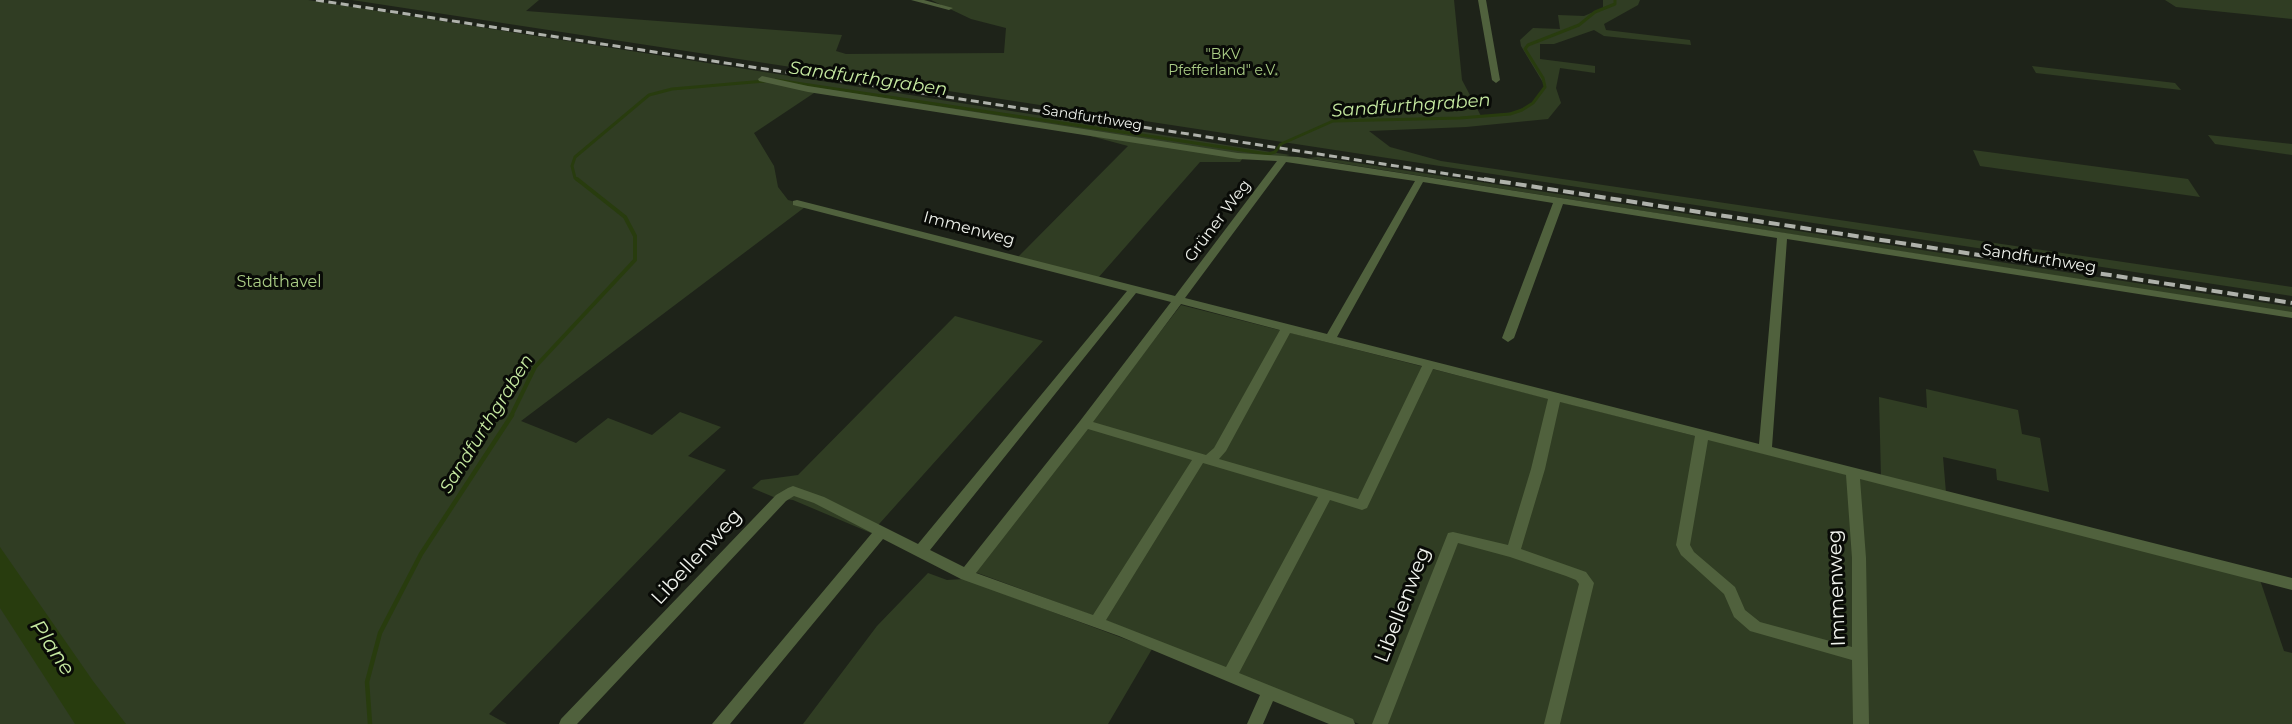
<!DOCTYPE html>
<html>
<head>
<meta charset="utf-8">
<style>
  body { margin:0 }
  canvas { display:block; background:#1e2319 }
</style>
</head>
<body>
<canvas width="2292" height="724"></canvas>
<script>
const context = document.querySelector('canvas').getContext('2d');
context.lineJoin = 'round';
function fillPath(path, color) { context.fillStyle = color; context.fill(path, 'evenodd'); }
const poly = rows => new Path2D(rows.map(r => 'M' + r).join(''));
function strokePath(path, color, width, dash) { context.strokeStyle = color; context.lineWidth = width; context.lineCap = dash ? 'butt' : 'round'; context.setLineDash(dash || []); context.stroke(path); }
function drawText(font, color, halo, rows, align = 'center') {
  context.font = font + ' Montserrat,sans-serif'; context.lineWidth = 6; context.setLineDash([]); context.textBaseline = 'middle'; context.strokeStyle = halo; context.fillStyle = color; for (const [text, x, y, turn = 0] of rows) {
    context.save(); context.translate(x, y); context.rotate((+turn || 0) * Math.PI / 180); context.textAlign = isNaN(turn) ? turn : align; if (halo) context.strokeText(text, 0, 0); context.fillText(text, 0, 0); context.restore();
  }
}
fillPath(poly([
  [0,0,308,0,1290,155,1279,158,1243,156,820,89,754,133,774,166,778,187,788,200,806,205,805,207,521,421,576,443,608,418,652,435,680,412,721,427,688,456,726,470,489,714,507,724,0,724],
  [352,0,539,0,526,11,842,35,836,51,846,54,1004,53,1006,28,971,19,931,0,1454,0,1462,80,1481,116,1515,112,1531,104,1545,86,1521,46,1520,40,1533,28,1560,29,1558,15,1584,16,1603,8,1603,0,1640,0,1638,5,1604,24,1606,30,1690,40,1691,45,1604,36,1594,30,1554,44,1540,44,1540,59,1595,66,1595,73,1560,68,1556,88,1561,103,1548,119,1466,127,1369,131,1390,147,1441,161,2292,287,2292,296],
  [2165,0,2292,0,2292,19,2176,7],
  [2032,66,2175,83,2181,90,2036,73],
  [1087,135,1243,158,1240,162,1200,162,1098,278,1018,257,1128,146],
  [2208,135,2292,144,2292,155,2215,144],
  [1973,150,2188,179,2200,197,1980,166],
  [1318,157,2292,307,2292,313,1307,158],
  [1181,305,2260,580,2284,651,2292,653,2292,724,1359,724,1105,620,975,572],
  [955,316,1043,341,871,533,793,500,776,498,752,488,761,480,798,475],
  [1926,389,2018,410,2022,434,2040,438,2049,492,1997,480,1996,469,1943,457,1946,493,1881,477,1879,397,1927,408],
  [928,573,947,580,964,579,1152,649,1108,724,803,724,877,626]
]), '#303d23');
fillPath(poly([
  [0,547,93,681,126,724,75,724,0,608]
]), '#283c0e');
strokePath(poly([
  [776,80,1268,154,1275,152,1281,144,1333,121,1460,118,1510,114,1522,110,1533,103,1545,87,1543,78,1525,49,1528,45,1579,25,1595,12,1615,4,1615,0],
  [579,181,575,178,572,166,575,157,649,95,672,89,765,81]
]), '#283c0e', 3);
strokePath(poly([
  [511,416,535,367,635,260,635,236,625,217,577,179]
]), '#283c0e', 4);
strokePath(poly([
  [370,724,367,682,380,633,421,554,512,415]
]), '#283c0e', 4.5);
fillPath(poly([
  [911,0,924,0,953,8,949,10,911,0],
  [1478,0,1486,0,1500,80,1496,83,1492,80,1478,0],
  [762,76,808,86,1238,153,1298,157,2292,312,2292,318,1787,239,1772,447,2292,578,2292,590,1860,479,1866,558,1869,724,1853,724,1852,660,1750,631,1734,617,1724,594,1681,555,1676,545,1695,436,1560,402,1545,469,1521,549,1586,572,1594,583,1560,724,1544,724,1579,584,1576,580,1566,576,1510,557,1458,543,1388,724,1372,724,1448,533,1453,532,1508,545,1531,469,1548,399,1433,369,1367,508,1362,510,1330,500,1239,673,1353,719,1355,724,1329,724,1273,701,1263,724,1247,724,1260,695,1119,636,961,579,883,539,730,724,712,724,872,533,814,503,794,496,786,501,577,724,559,724,561,719,776,495,788,488,793,486,824,497,918,544,1127,291,793,205,793,201,797,200,1175,296,1277,161,1238,159,808,92,759,81,758,79,762,76],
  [1286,162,1415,181,1327,334,1185,298,1286,162],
  [1423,182,1553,203,1502,338,1508,342,1514,338,1563,204,1777,238,1759,444,1337,337,1423,182],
  [1136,293,1171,302,1080,421,964,567,930,550,1136,293],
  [1181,304,1280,330,1214,448,1206,455,1093,422,1181,304],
  [1290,333,1422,366,1358,499,1219,459,1226,451,1290,333],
  [1088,429,1192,460,1093,615,976,573,1088,429],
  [1708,440,1846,475,1852,558,1852,647,1760,622,1745,610,1735,587,1694,552,1690,545,1708,440],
  [1203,463,1318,497,1226,667,1106,620,1203,463]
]), '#50613d');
strokePath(poly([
  [316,0,1494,181]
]), '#afb2ab', 3, [8, 4.5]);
strokePath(poly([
  [1484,179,2292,303]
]), '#afb2ab', 4, [11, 5]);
drawText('14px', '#abce86', '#090b07', [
  ["\"BKV",1223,55],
  ["Pfefferland\" e.V.",1223,71]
]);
drawText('14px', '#f0f3ed', '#090b07', [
  ["Sandfurthweg",1092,118,9]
]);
drawText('16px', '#f0f3ed', '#090b07', [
  ["Grüner Weg",1218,221,-53],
  ["Immenweg",969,229,15],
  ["Sandfurthweg",2039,259,9]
]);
drawText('16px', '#abce86', '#090b07', [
  ["Stadthavel",279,282]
]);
drawText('italic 18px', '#c6eaa1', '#090b07', [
  ["Sandfurthgraben",868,79,8],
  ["Sandfurthgraben",1411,106,-4],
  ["Sandfurthgraben",487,424,-58]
]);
drawText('20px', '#f0f3ed', '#090b07', [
  ["Libellenweg",697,557,-47],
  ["Immenweg",1837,588,-92],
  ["Libellenweg",1403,605,-69]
]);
drawText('italic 21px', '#c6eaa1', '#090b07', [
  ["Plane",52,648,56]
]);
</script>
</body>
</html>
